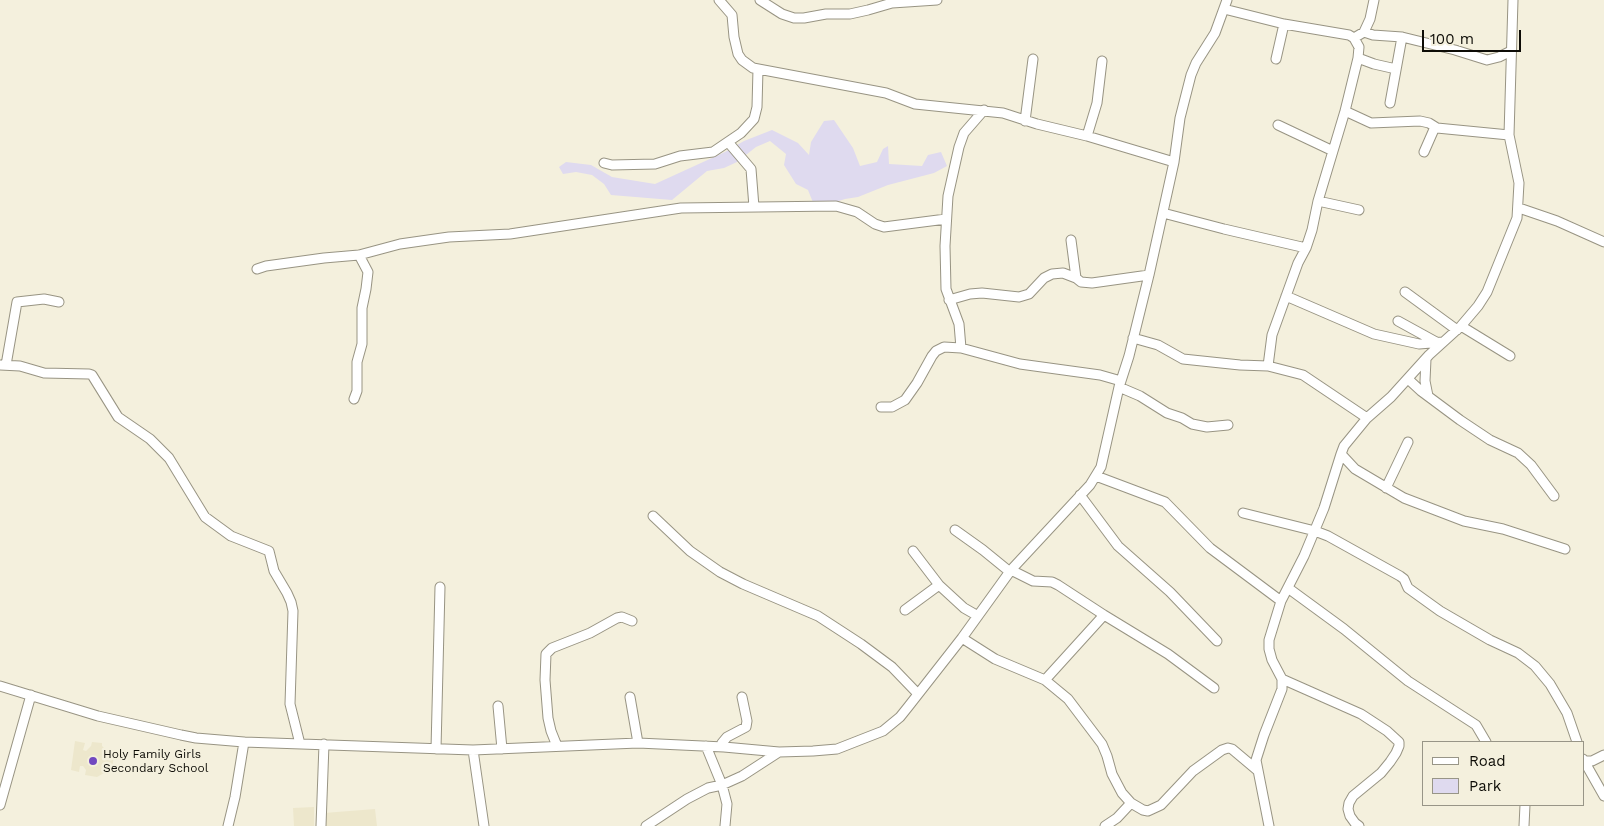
<!DOCTYPE html>
<html>
<head>
<meta charset="utf-8">
<style>
  body { margin:0 }
  #map { position:relative; width:1604px; height:826px; overflow:hidden; background:#f4f0dd; font-family:"Work Sans",sans-serif }
  canvas { display:block }
  .legend { position:absolute; left:1422px; top:741px; width:162px; height:65px; box-sizing:border-box; background:#f4f0dd; border:1px solid #989587; margin:0; padding:6px 9px; list-style:none; font-size:15px; color:#0d0c06 }
  .legend li { display:flex; align-items:center; gap:10px; height:25px }
  .legend b { width:25px; border:1px solid #989587 }
  .scale { position:absolute; left:1422px; top:30px; width:99px; height:22px; box-sizing:border-box; border:2px solid #0d0c06; border-top:0; padding-left:6px; font-size:15px; line-height:18px; white-space:nowrap; color:#0d0c06; -webkit-text-stroke:4px #f4f0dd; paint-order:stroke }
</style>
</head>
<body>
<div id="map">
<canvas width="1604" height="826"></canvas>
<ul class="legend">
<li><b style="height:6px;background:#fff"></b>Road</li>
<li><b style="height:14px;background:#dfdaef"></b>Park</li>
</ul>
<div class="scale">100 m</div>
</div>
<script>
const context = document.querySelector('canvas').getContext('2d');
context.lineJoin = 'round';
function fillPath(path, color) { context.fillStyle = color; context.fill(path, 'evenodd'); }
const poly = rows => new Path2D(rows.map(r => 'M' + r).join(''));
function strokePath(path, color, width, dash) { context.strokeStyle = color; context.lineWidth = width; context.lineCap = dash ? 'butt' : 'round'; context.setLineDash(dash || []); context.stroke(path); }
function drawText(font, color, halo, rows, align = 'center') {
  context.font = font + ' "Work Sans",sans-serif'; context.lineWidth = 5; context.setLineDash([]); context.textBaseline = 'middle'; context.strokeStyle = halo; context.fillStyle = color; for (const [text, x, y, turn = 0] of rows) {
    context.save(); context.translate(x, y); context.rotate((+turn || 0) * Math.PI / 180); context.textAlign = isNaN(turn) ? turn : align; if (halo) context.strokeText(text, 0, 0); context.fillText(text, 0, 0); context.restore();
  }
}
fillPath(poly([
  [75,741,85,743,83,750,86,751,91,746,92,742,102,743,102,746,109,752,107,754,114,755,112,771,105,769,106,772,97,777,85,775,86,770,83,766,80,766,79,772,71,770],
  [314,807,314,826,294,826,293,808],
  [375,809,377,826,324,826,324,813]
]), '#ede7cc');
fillPath(poly([
  [834,120,853,148,860,166,877,162,883,149,888,146,889,164,922,166,928,155,941,152,947,166,934,173,888,185,858,197,845,199,826,205,814,205,808,190,796,184,784,165,786,154,770,141,756,147,737,162,724,168,707,171,672,200,611,195,604,184,592,175,576,172,563,174,559,167,566,162,591,165,612,177,655,184,725,152,744,141,772,130,798,143,809,155,811,142,824,121]
]), '#dfdaef');
const minor = poly([
  [719,0,732,15,734,37,738,54,742,60,753,68,886,93,915,104,1003,113,1037,124,1087,136,1174,162],
  [760,0,782,14,794,18,804,18,826,14,850,14,868,10,892,3,937,0],
  [1224,9,1284,24,1349,35,1354,38,1359,47,1358,58,1345,111,1318,201,1312,230,1306,248,1298,263,1272,335,1268,366],
  [1364,32,1370,19,1374,0],
  [1354,38,1364,32,1373,35,1402,37,1455,50,1487,60,1499,57,1511,51],
  [1358,58,1374,64,1396,69],
  [1276,59,1284,24],
  [1390,103,1402,37],
  [1345,111,1371,123,1420,121,1429,123,1437,128,1509,135],
  [1025,121,1033,59],
  [1278,125,1333,151],
  [1087,136,1097,103,1102,61],
  [728,142,751,169,754,207],
  [1424,152,1435,127],
  [604,163,612,165,655,164,680,156,713,152,741,133,754,119,757,107,758,69],
  [1318,201,1359,210],
  [1519,208,1557,221,1604,242],
  [1163,213,1224,229,1306,248],
  [1071,240,1076,278,1081,282,1092,283,1149,275],
  [257,269,266,266,324,258,359,255,400,244,449,237,510,234,681,208,836,206,857,212,875,224,884,227,946,219],
  [1405,292,1457,330],
  [1286,296,1374,334,1419,344,1443,342],
  [949,300,970,294,982,293,1019,297,1029,294,1044,278,1052,274,1063,273,1076,278],
  [1398,321,1438,343],
  [1461,326,1510,356],
  [1133,338,1158,345,1183,359,1240,365,1268,366,1303,375,1367,418],
  [961,348,959,324,946,289,945,246,948,196,959,147,964,133,984,110],
  [1426,359,1425,381,1428,396],
  [0,365,20,366,44,373,89,374,92,375,118,417,150,439,169,458,205,517,231,536,269,551,274,571,287,593,291,602,293,611,290,704,300,744],
  [6,365,17,302,44,299,59,302],
  [1408,379,1421,391,1460,420,1490,440,1518,453,1531,465,1554,496],
  [1119,387,1140,396,1167,413,1182,418,1192,424,1207,427,1228,425],
  [354,399,357,391,357,362,362,344,362,308,366,289,368,272,359,255],
  [881,407,892,407,905,400,917,383,932,356,936,351,944,347,961,348,1020,364,1100,375,1121,381],
  [1341,454,1355,469,1404,498,1464,521,1503,529,1565,549],
  [1096,476,1165,502,1210,548,1281,601],
  [1386,488,1408,442],
  [1080,495,1118,546,1170,592,1217,641],
  [1243,513,1315,531,1328,536,1400,576,1404,579,1408,588,1440,611,1490,640,1518,653,1535,666,1550,684,1567,713,1577,742],
  [653,516,690,551,720,572,743,584,818,616,861,644,892,667,918,694],
  [955,530,983,550,1010,572],
  [913,551,939,585,964,608,978,616],
  [1011,570,1033,581,1052,582,1058,585,1104,615,1168,654,1214,688],
  [1288,588,1344,629,1408,681,1476,725,1486,742],
  [905,610,939,585],
  [962,638,995,659,1045,680,1068,699,1102,744,1107,756,1112,774,1122,793,1131,803,1143,810,1148,811,1161,805,1193,771,1222,750,1228,748,1232,749,1257,770],
  [1282,679,1361,714,1387,731,1399,742,1399,746,1396,753,1390,762,1381,773,1353,796,1349,803,1348,809,1350,816,1355,823,1359,826],
  [1045,680,1104,615],
  [0,686,98,716,181,735,196,738,244,742,473,750,638,743,724,747,779,752,813,751,837,749,883,731,900,717,908,707,962,638,1011,570,1090,485,1101,467,1119,387,1129,356,1149,275,1174,162,1180,118,1191,75,1196,63,1215,33,1227,0],
  [630,697,638,743],
  [498,706,502,749],
  [557,746,551,731,548,718,545,680,546,654,552,648,590,633,617,618,622,617,632,621],
  [706,746,722,785,727,804,725,826],
  [724,747,722,743,727,737,746,727,747,721,742,697],
  [436,749,440,587],
  [473,750,484,826],
  [1583,759,1604,796],
  [1584,761,1592,761,1604,755],
  [0,805,31,695],
  [228,826,235,797,244,742],
  [321,826,324,744],
  [646,826,687,799,708,788,722,785,742,776,779,752],
  [1105,826,1117,818,1131,803],
  [1269,826,1256,760,1264,735,1282,689,1282,679,1272,660,1269,649,1269,640,1281,601,1304,556,1324,508,1341,454,1344,446,1367,418,1391,397,1429,355,1461,326,1478,306,1487,292,1517,218,1519,183,1509,135,1513,0],
  [1524,826,1525,805]
]);
strokePath(minor, '#989483', 11);
strokePath(minor, '#fff', 9);
for (const [x, y, r, color] of [
  [93,761,5,"#7148c0"]
]) { const dot = new Path2D(); dot.arc(x, y, r, 0, 2 * Math.PI); context.fillStyle = color; context.fill(dot); strokePath(dot, '#f4f0dd', 2); }
drawText('12px', '#0d0c06', '#f4f0dd', [
  ["Holy Family Girls",103,754],
  ["Secondary School",103,768]
], 'left');
</script>
</body>
</html>
